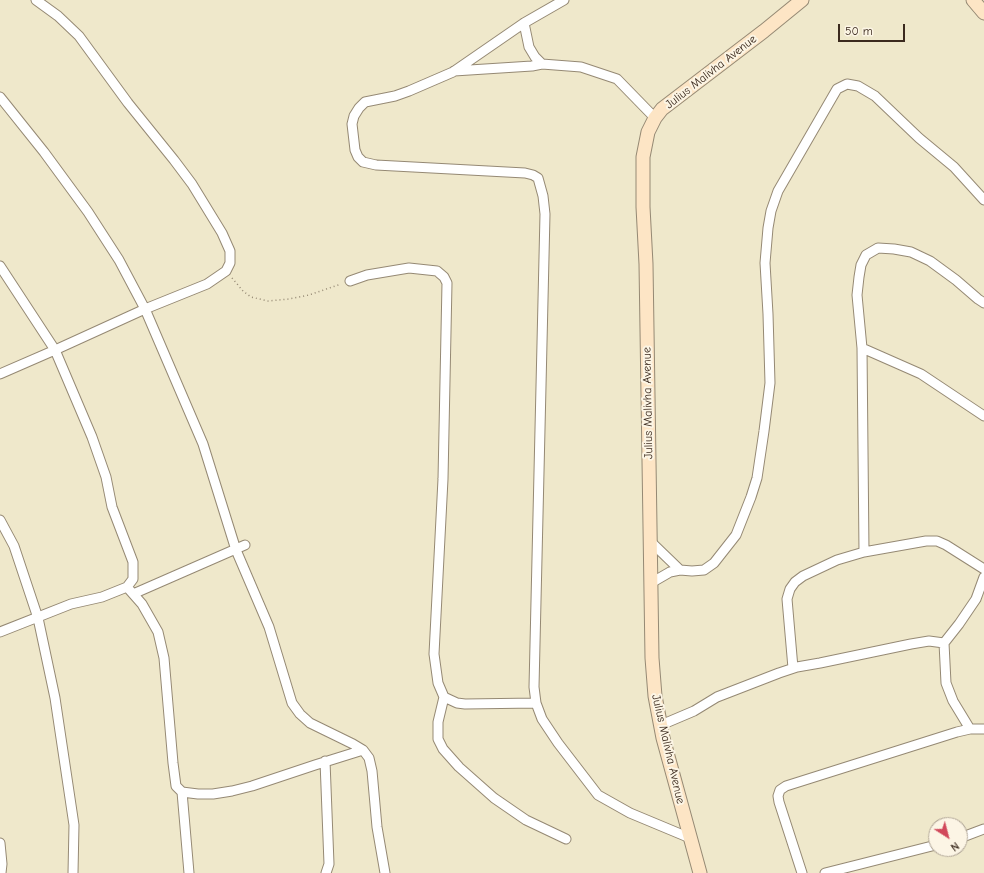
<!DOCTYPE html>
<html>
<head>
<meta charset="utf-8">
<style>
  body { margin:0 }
  #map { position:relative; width:984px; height:873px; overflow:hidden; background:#efe8cb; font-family:"Comic Neue",sans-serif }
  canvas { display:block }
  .north { position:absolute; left:928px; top:817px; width:40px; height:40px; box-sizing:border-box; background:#fcf5e5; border:1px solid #afa495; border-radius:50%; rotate:144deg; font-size:11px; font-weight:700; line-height:16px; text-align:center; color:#3b2a1e }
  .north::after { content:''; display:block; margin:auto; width:14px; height:18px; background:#d1495b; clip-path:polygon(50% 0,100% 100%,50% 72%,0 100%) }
  .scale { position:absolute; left:838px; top:24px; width:67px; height:18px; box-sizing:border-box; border:2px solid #3b2a1e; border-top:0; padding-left:5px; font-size:12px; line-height:14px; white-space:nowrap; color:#3b2a1e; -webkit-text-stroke:3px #fcf5e5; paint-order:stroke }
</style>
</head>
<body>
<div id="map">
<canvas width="984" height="873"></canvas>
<div class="north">N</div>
<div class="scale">50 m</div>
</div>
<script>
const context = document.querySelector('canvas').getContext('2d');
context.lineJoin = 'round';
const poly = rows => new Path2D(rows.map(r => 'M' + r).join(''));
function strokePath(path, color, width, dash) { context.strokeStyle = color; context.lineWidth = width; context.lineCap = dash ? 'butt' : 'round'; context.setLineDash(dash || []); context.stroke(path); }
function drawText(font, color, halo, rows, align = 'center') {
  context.font = font + ' "Comic Neue",sans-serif'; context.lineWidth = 4; context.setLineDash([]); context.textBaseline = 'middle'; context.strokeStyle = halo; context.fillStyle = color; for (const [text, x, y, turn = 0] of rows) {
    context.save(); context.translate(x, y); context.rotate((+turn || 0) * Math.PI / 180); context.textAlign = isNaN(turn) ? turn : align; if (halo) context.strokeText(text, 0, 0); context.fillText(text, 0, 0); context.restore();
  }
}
const street = poly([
  [564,0,524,23,453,72,409,91,395,96,365,102,359,108,354,116,352,124,355,150,358,157,363,162,376,165,525,173,533,175,538,178,543,196,545,214,534,687,536,703,542,719,558,743,598,795,630,813,690,838],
  [524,23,529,47,535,57,542,64],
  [454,71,532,66,542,64,581,67,617,79,655,118],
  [0,97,44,152,88,212,119,260,145,309,203,444,236,550,269,627,292,703,300,714,310,723,353,744,363,750,369,758,372,771,377,827,385,873],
  [0,266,55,350,92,437,106,477,112,507,133,562,133,579,127,587,142,604,158,632,164,658,173,763,176,786,182,792,198,794,213,794,232,791,252,786,315,765,363,750],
  [350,281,367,275,409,268,437,271,444,277,447,283,443,479,434,654,438,683,444,697,457,703,465,704,536,703],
  [862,348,921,374,984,416],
  [0,374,55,350,145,309,207,284,226,271,230,263,230,251,222,233,192,184,174,160,128,103,79,36,58,16,36,0],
  [0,520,14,546,38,618,55,698,74,825,73,873],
  [651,542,680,570,692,571,704,570,714,563,736,535,751,497,757,478,764,431,770,383,768,314,765,263,768,228,771,211,778,191,837,89,847,84,858,86,875,96,919,138,954,167,984,200],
  [864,552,862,348,857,295,859,277,861,265,866,255,878,248,894,249,911,252,930,261,956,280,978,299,984,303],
  [651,583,670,572,680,570],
  [133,594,245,545],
  [0,632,71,604,102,597,127,587],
  [944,643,959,624,976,599,984,577],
  [793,668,787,599,790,589,795,582,803,576,837,560,864,552,926,541,937,541,946,545,984,569],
  [444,697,438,722,438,739,443,749,459,767,494,798,526,820,566,839],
  [661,725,694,711,717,697,779,673,797,667,820,663,911,644,929,641,944,643,946,683,953,701,970,729],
  [325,761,329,864,326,873],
  [182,792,189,873],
  [960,838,984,829],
  [0,843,2,864,1,873],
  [802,873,779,802,778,796,780,790,786,786,957,732,970,729,984,729],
  [825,873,936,845]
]);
const secondary = poly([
  [973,0,984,13],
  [700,873,663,738,655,696,652,658,646,264,643,207,643,157,648,132,655,118,662,109,764,31,802,0]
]);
strokePath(street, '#958974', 11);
strokePath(secondary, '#958974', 15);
strokePath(poly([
  [232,278,243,291,251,297,268,301,289,299,309,295,341,284]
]), '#958974', 1.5, [1, 3]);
strokePath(street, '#fff', 9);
strokePath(secondary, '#fde5c5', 13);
drawText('12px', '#3b2a1e', '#fcf5e5', [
  ["Julius Malivha Avenue",711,72,-38],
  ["Julius Malivha Avenue",648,403,-91],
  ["Julius Malivha Avenue",668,749,77]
]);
</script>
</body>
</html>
